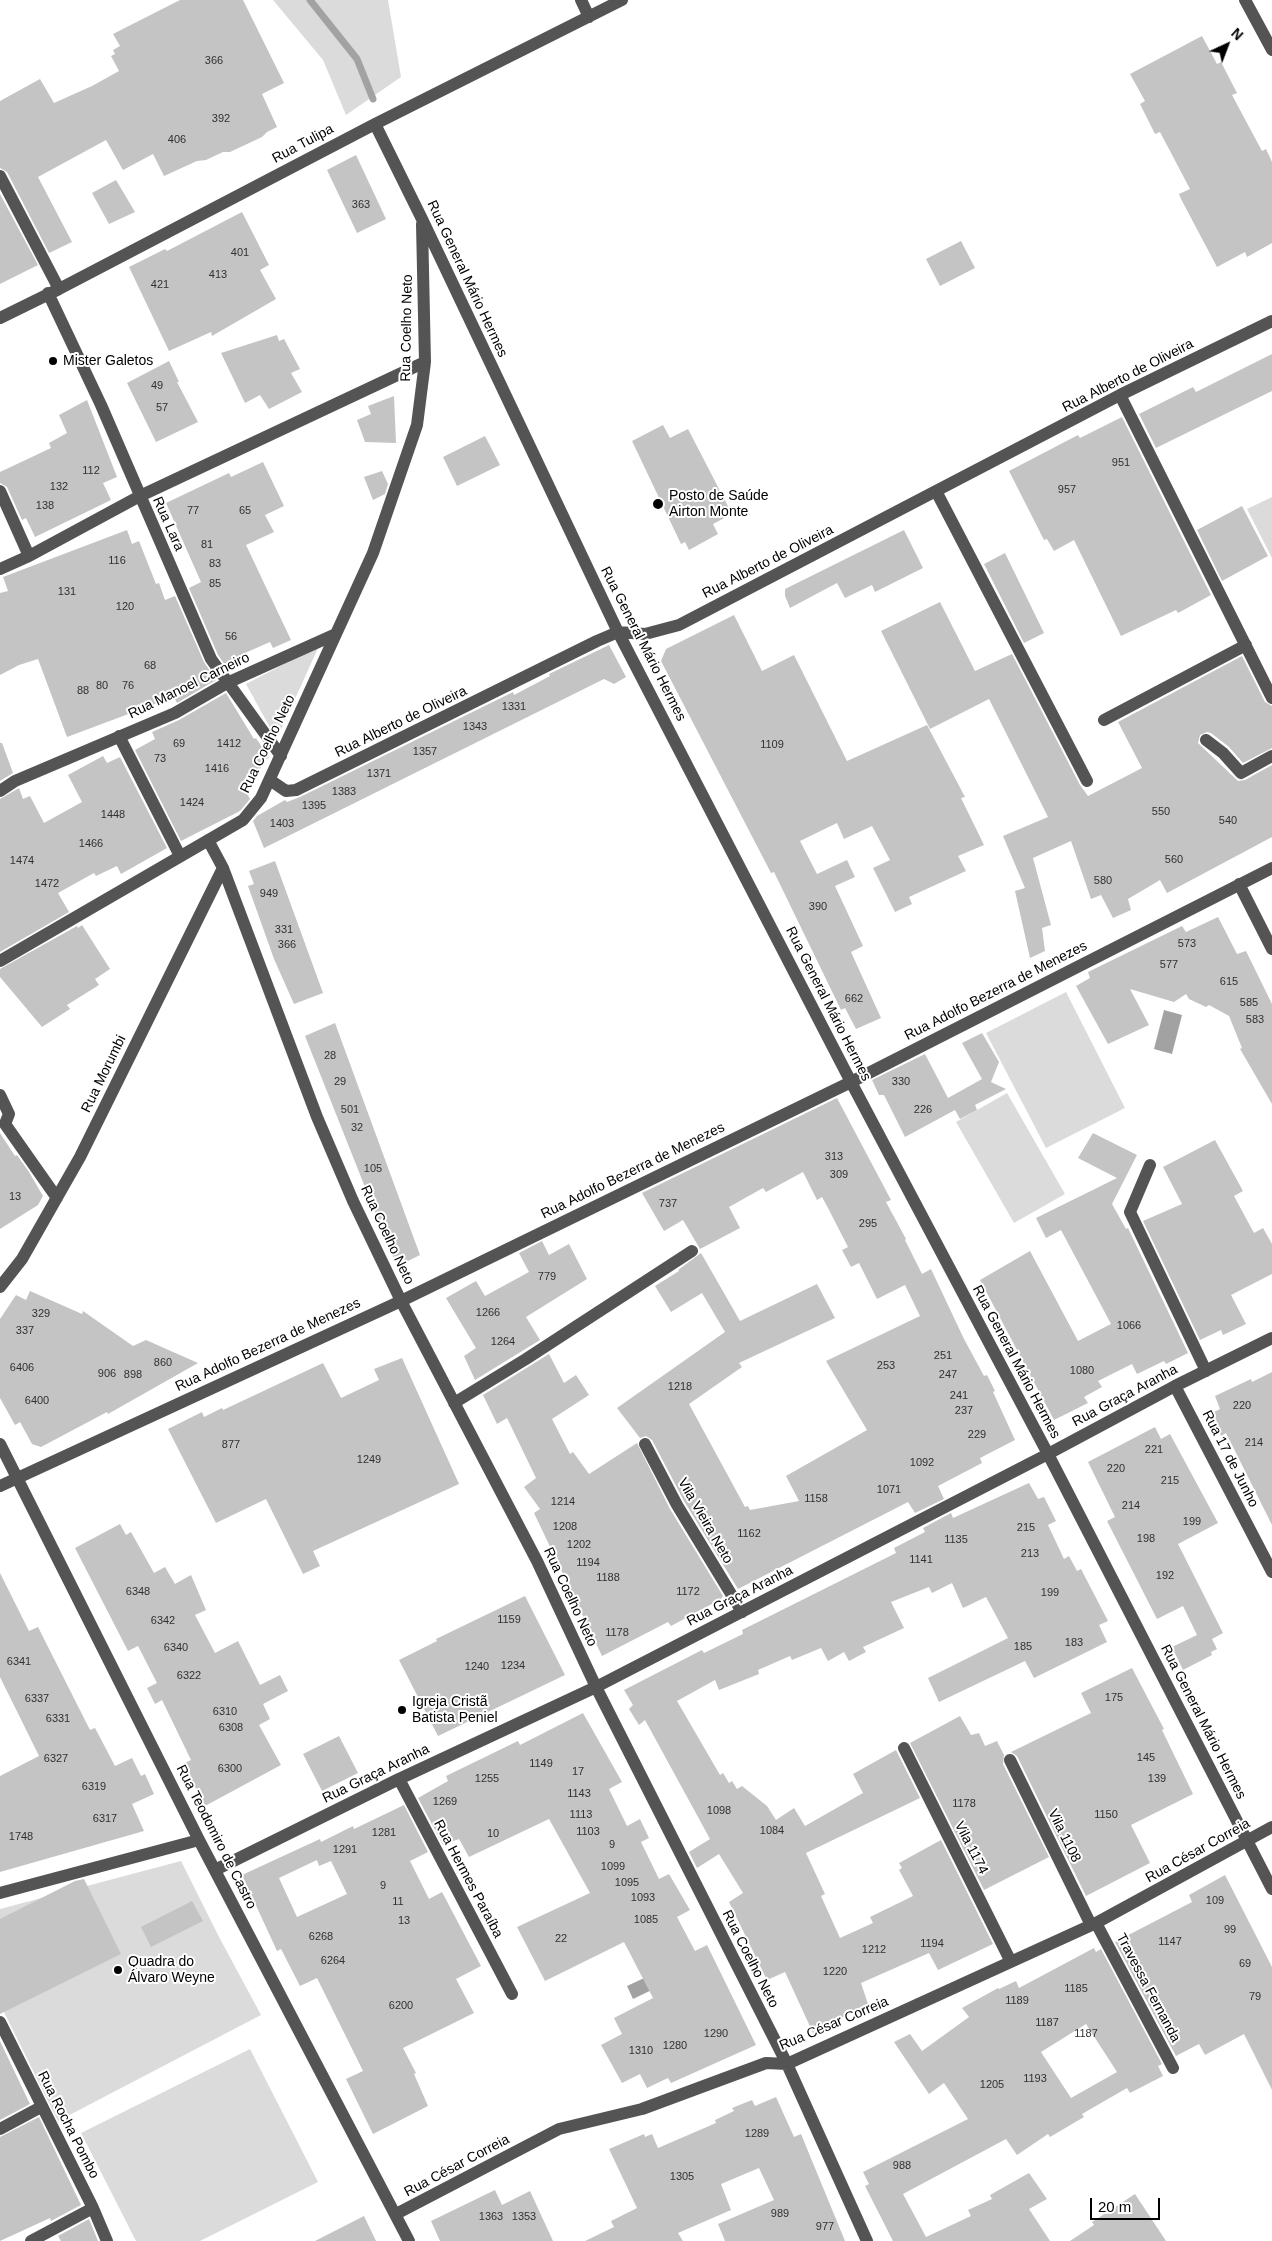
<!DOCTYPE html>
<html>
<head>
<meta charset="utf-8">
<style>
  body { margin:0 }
  #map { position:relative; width:1272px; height:2241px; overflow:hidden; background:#fff; font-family:Helvetica,sans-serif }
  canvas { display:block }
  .north { position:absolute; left:1202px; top:20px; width:50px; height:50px; -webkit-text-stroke:4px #fff; paint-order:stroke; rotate:43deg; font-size:14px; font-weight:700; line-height:20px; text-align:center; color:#000 }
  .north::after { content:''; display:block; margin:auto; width:18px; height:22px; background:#000; clip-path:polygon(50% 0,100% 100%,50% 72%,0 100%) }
  .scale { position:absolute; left:1090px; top:2198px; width:70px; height:22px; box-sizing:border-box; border:2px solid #000; border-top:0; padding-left:6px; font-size:15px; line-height:18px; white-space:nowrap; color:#000; -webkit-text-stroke:4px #fff; paint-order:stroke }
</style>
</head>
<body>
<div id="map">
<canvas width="1272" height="2241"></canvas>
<div class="north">N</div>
<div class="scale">20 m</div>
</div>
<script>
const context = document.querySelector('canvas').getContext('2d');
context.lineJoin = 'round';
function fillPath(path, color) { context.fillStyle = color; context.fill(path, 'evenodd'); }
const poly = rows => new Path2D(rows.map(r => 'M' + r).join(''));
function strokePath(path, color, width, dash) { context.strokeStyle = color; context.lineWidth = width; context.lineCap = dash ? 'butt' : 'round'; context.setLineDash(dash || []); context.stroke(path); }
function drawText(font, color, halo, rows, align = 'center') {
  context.font = font + ' Helvetica,sans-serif'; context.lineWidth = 4; context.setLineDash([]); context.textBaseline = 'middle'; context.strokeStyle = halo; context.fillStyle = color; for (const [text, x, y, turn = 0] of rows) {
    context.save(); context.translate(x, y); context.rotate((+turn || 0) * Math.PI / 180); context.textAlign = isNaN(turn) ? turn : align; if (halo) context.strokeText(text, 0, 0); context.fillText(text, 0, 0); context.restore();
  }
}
fillPath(poly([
  [273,0,388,0,401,77,346,115,323,60],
  [1272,497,1272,558,1247,509],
  [319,646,279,734,273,733,246,684],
  [1066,992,1125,1108,1046,1148,986,1033],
  [1007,1093,1065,1194,1014,1223,956,1122],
  [181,1861,218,1935,261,2015,58,2121,0,2004,0,1909],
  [250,2049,318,2182,200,2241,136,2241,81,2133]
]), '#dbdbdb');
fillPath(poly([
  [1164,1010,1182,1015,1172,1054,1154,1049],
  [655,1973,662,1985,633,1999,627,1986]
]), '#a2a2a2');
strokePath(poly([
  [310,0,357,59,373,99]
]), '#a2a2a2', 7);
fillPath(poly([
  [180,0,243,0,284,83,262,94,277,127,267,132,262,137,230,152,223,152,206,160,197,161,164,176,153,154,123,170,106,140,38,177,72,242,49,253,7,172,0,168,0,101,40,79,54,103,92,86,119,71,111,56,115,54,113,50,120,46,113,34],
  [1202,36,1217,64,1221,62,1237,93,1232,95,1262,151,1266,149,1272,162,1272,243,1247,257,1245,252,1217,267,1181,199,1179,194,1190,189,1160,132,1155,134,1140,104,1145,101,1130,74],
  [356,155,386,219,357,233,327,170],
  [116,180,135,212,109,224,92,193],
  [0,194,38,265,0,284],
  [242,212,269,265,260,270,276,299,212,336,211,332,169,351,129,267,165,249,167,251],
  [961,241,975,268,940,286,926,259],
  [277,335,279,341,284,339,300,369,291,373,302,392,269,409,260,395,245,403,221,353],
  [1272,354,1272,391,1156,448,1139,414,1193,387,1196,392],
  [169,361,179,382,177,382,198,422,156,442,127,383],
  [394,396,396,443,365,442,357,420,371,414,368,406],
  [87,400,117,477,103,483,111,500,35,537,26,518,22,520,7,487,0,483,0,472,51,448,49,443,67,433,59,415],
  [1122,417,1211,595,1178,613,1176,610,1121,636,1074,540,1054,551,1047,539,1044,540,1009,471,1078,435,1080,438],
  [663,425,670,438,688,429,732,514,713,524,718,534,689,550,685,542,681,544,632,441],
  [485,436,500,465,457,486,443,457],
  [263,462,284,506,265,515,274,532,246,545,291,640,273,648,270,642,238,656,241,663,228,669,218,655,189,588,201,582,166,503,229,473,231,477],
  [382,471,388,484,385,494,373,500,364,477],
  [1242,506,1268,556,1222,581,1197,530],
  [127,530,132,544,139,541,156,584,159,583,165,600,175,596,204,662,216,680,177,703,174,697,67,737,38,659,19,665,0,675,0,593,8,591,3,577],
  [904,530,923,568,875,592,872,585,845,598,837,583,790,608,785,596,785,589],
  [1005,553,1044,633,1024,643,984,564],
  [940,602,975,671,1012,654,1080,785,1088,796,1142,768,1118,722,1242,656,1265,702,1272,706,1272,748,1243,763,1229,747,1211,733,1207,732,1200,735,1198,743,1238,781,1245,780,1272,765,1272,837,1167,893,1160,880,1128,899,1131,910,1113,918,1101,895,1091,899,1071,841,1033,858,1051,925,1042,928,1045,951,1030,958,1015,891,1025,888,1003,836,1048,817,989,699,930,729,881,631],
  [734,615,762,671,794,655,847,761,927,725,965,797,961,798,984,845,958,856,966,871,909,897,912,904,895,912,873,868,890,860,872,826,844,839,837,823,800,841,817,874,847,860,855,877,835,886,863,946,851,952,881,1018,856,1029,845,1008,841,1010,774,872,771,873,661,661,666,649],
  [609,645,626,677,614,684,604,679,264,848,253,821,257,816,285,800,287,802,300,797,513,692,514,695,550,676,549,674],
  [226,693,254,739,256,738,269,758,261,760,261,768,251,773,252,776,241,782,250,799,240,811,181,841,135,750,155,739,152,732,179,720],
  [0,743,2,743,13,773,0,781],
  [103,756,107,763,120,757,167,848,121,874,117,866,96,876,94,873,58,893,69,912,0,952,0,799,19,788,23,799,30,796,44,823,82,802,68,775],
  [275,861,323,993,294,1004,274,959,248,886,254,884,249,871],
  [1218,917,1237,954,1246,951,1272,1004,1272,1104,1240,1049,1242,1048,1229,1016,1209,1005,1206,1007,1189,999,1186,994,1174,1002,1130,989,1149,1025,1108,1044,1076,986,1090,978,1088,972,1182,926,1186,932],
  [82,925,110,969,95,979,99,985,67,1005,70,1009,42,1027,0,977,0,969,77,926,78,928],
  [335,1023,420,1255,400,1265,396,1256,393,1257,384,1235,305,1036],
  [982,1033,999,1062,991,1082,1006,1089,975,1105,977,1110,960,1119,955,1110,905,1137,884,1095,879,1095,872,1080,925,1054,948,1098,982,1079,962,1043],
  [837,1098,891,1200,886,1202,906,1239,905,1240,922,1274,931,1269,964,1339,984,1376,987,1375,995,1391,993,1392,1015,1440,980,1458,982,1463,938,1486,944,1499,915,1513,908,1502,738,1589,684,1501,652,1440,646,1436,640,1438,617,1408,725,1332,702,1293,671,1312,655,1286,679,1271,678,1270,701,1253,740,1321,817,1284,835,1318,739,1363,742,1367,689,1404,745,1507,748,1506,750,1510,799,1501,786,1476,867,1430,826,1361,920,1316,905,1285,877,1299,859,1263,851,1267,842,1250,848,1247,828,1208,822,1197,817,1200,803,1172,766,1192,763,1188,729,1207,740,1228,700,1249,683,1220,664,1231,642,1193],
  [0,1133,15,1156,17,1155,29,1172,43,1196,38,1205,0,1229],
  [1093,1133,1137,1155,1112,1204,1126,1229,1128,1228,1188,1353,1166,1364,1164,1361,1137,1374,1132,1364,1098,1381,1102,1387,1084,1397,1088,1403,1054,1420,980,1280,1030,1251,1078,1341,1111,1324,1061,1230,1046,1238,1036,1218,1117,1178,1078,1158],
  [1215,1140,1243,1191,1234,1196,1254,1233,1263,1228,1272,1244,1272,1274,1231,1295,1246,1324,1223,1335,1221,1330,1200,1340,1143,1221,1182,1204,1163,1167],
  [542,1241,549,1255,569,1244,587,1279,526,1317,540,1340,475,1380,464,1356,476,1348,446,1298,476,1281,485,1296,529,1272,519,1253],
  [30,1291,82,1314,83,1311,133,1346,146,1340,198,1363,108,1414,107,1412,41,1447,32,1444,20,1422,15,1425,0,1398,0,1319,16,1295,26,1300],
  [549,1354,564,1383,576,1375,589,1395,552,1419,570,1454,573,1452,589,1474,637,1443,670,1509,723,1596,721,1599,671,1626,668,1622,602,1656,534,1513,540,1509,524,1487,536,1478,507,1418,497,1424,483,1395],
  [402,1358,459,1484,313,1551,320,1566,303,1574,266,1499,216,1523,168,1429,202,1412,204,1417,222,1408,223,1410,323,1363,341,1398,379,1380,374,1369],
  [1272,1372,1272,1525,1226,1433,1221,1436,1210,1414,1220,1409,1215,1396,1251,1379,1252,1382],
  [1155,1427,1161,1439,1170,1434,1218,1523,1178,1544,1223,1633,1212,1639,1217,1649,1211,1652,1212,1655,1183,1670,1172,1647,1197,1635,1183,1606,1157,1619,1107,1521,1115,1517,1088,1462],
  [1029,1483,1038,1499,1044,1497,1056,1521,1048,1525,1064,1559,1069,1556,1077,1571,1081,1569,1108,1621,1099,1625,1107,1642,1034,1678,1025,1661,939,1702,928,1678,1008,1638,986,1597,963,1608,952,1583,932,1593,929,1587,891,1602,904,1628,863,1647,866,1652,849,1661,844,1652,828,1661,821,1648,792,1660,790,1656,758,1670,759,1674,719,1690,715,1680,677,1701,720,1775,723,1773,729,1783,732,1781,737,1789,742,1786,767,1806,776,1820,794,1808,805,1826,863,1793,853,1774,896,1750,920,1798,806,1853,825,1894,821,1896,840,1938,873,1923,870,1917,913,1896,899,1870,902,1868,899,1863,941,1840,993,1944,938,1970,929,1953,861,1983,868,2004,813,2033,785,1972,767,1980,729,1902,743,1893,719,1854,697,1868,689,1852,710,1839,645,1720,639,1725,629,1709,633,1705,624,1690,702,1650,704,1653,743,1634,742,1630,896,1553,894,1548,925,1532,923,1528,951,1513,953,1518],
  [120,1524,126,1535,131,1532,154,1573,165,1567,175,1584,191,1575,206,1610,195,1615,215,1653,238,1641,260,1685,280,1675,288,1691,263,1704,270,1719,259,1725,281,1765,205,1806,183,1764,191,1760,162,1700,155,1704,147,1688,157,1683,138,1646,128,1651,75,1548],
  [0,1573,29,1631,38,1627,90,1730,95,1728,115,1766,132,1758,141,1776,145,1774,154,1794,132,1804,144,1831,0,1872,0,1776,39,1756,0,1677],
  [525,1596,565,1675,438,1736,399,1660,437,1641,436,1639],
  [1132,1668,1164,1729,1162,1730,1193,1794,1131,1825,1150,1863,1086,1896,1017,1756,1011,1752,1091,1713,1081,1693],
  [583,1713,622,1782,609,1789,627,1826,640,1819,649,1838,641,1842,659,1879,669,1874,690,1910,677,1917,695,1951,707,1945,756,2045,671,2083,668,2078,647,2088,640,2074,622,2083,601,2045,622,2034,614,2018,653,1998,624,1942,545,1981,517,1927,590,1893,549,1819,469,1857,459,1839,443,1845,418,1798,448,1781,446,1776,518,1741,520,1745],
  [960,1716,971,1735,979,1733,985,1746,997,1741,1004,1755,1003,1764,1049,1857,984,1890,910,1743],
  [339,1736,358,1773,322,1791,303,1754],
  [404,1805,428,1852,410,1861,429,1899,442,1892,481,1966,456,1979,474,2013,403,2048,416,2073,414,2074,428,2106,373,2134,346,2079,363,2071,317,1978,300,1986,281,1949,277,1951,242,1875,320,1839,321,1842,353,1826,354,1829],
  [317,1860,319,1866,331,1861,347,1894,297,1917,279,1878],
  [1225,1875,1272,1967,1272,2090,1244,2034,1205,2055,1199,2044,1176,2056,1115,1942,1192,1902,1189,1895],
  [84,1879,121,1954,0,2014,0,1919,75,1881],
  [192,1901,203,1921,151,1947,141,1927],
  [1094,1948,1096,1952,1101,1949,1162,2064,1158,2066,1163,2076,1130,2093,1127,2088,1082,2114,1084,2117,1050,2137,1048,2134,1017,2155,1006,2139,903,2194,926,2237,971,2216,968,2210,992,2199,990,2195,1029,2173,1047,2199,1029,2209,1050,2241,893,2241,865,2186,869,2184,863,2172,968,2119,944,2083,929,2094,894,2042,910,2034,922,2051,969,2017,962,2008,998,1988,999,1989,1016,1981,1019,1988],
  [1086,2024,1117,2072,1071,2098,1041,2052],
  [0,2041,30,2104,0,2120],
  [776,2097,794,2137,801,2134,845,2241,725,2241,718,2224,774,2200,759,2168,721,2184,731,2210,678,2233,683,2241,585,2241,614,2227,611,2221,637,2208,609,2149,644,2134,645,2137,652,2134,658,2148,716,2123,715,2120,734,2111,732,2108,752,2100,755,2106],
  [39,2117,81,2205,51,2221,50,2218,0,2241,0,2137],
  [495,2190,502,2205,530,2191,553,2241,440,2241,431,2221],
  [1135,2194,1166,2241,1070,2241,1094,2225,1092,2222],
  [364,2216,376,2241,315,2241],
  [89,2219,98,2241,61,2241,58,2236]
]), '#c4c4c4');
strokePath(poly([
  [581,0,589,17],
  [1245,0,1272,50],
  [375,124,422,219,618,632,851,1082,1048,1454,1272,1889],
  [0,176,59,289],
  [48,293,101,405,211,659,281,756],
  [0,318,59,289,375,124,622,0],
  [1120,395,1272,698],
  [0,491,29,556],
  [936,491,1087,781],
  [0,569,29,556,140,496,425,362],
  [1104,720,1246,645],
  [119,736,180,856],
  [1206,740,1223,753,1241,773,1272,756],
  [270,780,286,791,296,790,597,641,618,632,645,634,679,625,1120,395,1272,321],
  [0,791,15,781,175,713,227,683,336,634],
  [208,840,223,868,317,1117,353,1201,401,1301,537,1561,596,1687,787,2064,867,2241],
  [1239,884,1272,949],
  [0,961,243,820,261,798,373,553,417,425,425,362,422,224],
  [0,1095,9,1114,5,1124,57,1198],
  [1150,1165,1130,1212,1206,1371],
  [0,1287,22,1259,80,1157,223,868],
  [1175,1386,1272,1572],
  [454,1403,526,1359,692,1251],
  [0,1444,199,1840,409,2241],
  [645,1444,677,1505,742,1612],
  [0,1486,401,1301,851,1082,1272,868],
  [904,1748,1011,1962],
  [1010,1760,1091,1925],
  [399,1779,512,1994],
  [215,1870,399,1779,596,1687,1048,1454,1175,1386,1272,1338],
  [0,1893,199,1840],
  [1096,1923,1173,2068],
  [0,2022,93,2208,107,2241],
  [0,2129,41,2107],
  [396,2214,559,2129,642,2109,766,2063,787,2064,1096,1923,1272,1827],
  [31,2241,93,2208]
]), '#545454', 12);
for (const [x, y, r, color] of [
  [53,361,5,"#000"],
  [658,504,6,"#000"],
  [402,1710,5,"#000"],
  [118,1970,5,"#000"]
]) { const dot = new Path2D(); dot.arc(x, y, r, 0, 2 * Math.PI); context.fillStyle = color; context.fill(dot); strokePath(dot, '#fff', 2); }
drawText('11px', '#313131', null, [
  ["366",214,61],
  ["392",221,119],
  ["406",177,140],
  ["363",361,205],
  ["401",240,253],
  ["413",218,275],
  ["421",160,285],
  ["49",157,386],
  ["57",162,408],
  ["951",1121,463],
  ["112",91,471],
  ["132",59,487],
  ["957",1067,490],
  ["138",45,506],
  ["77",193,511],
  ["65",245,511],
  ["81",207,545],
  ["116",117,561],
  ["83",215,564],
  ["85",215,584],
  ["131",67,592],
  ["120",125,607],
  ["56",231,637],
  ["68",150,666],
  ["80",102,686],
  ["76",128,686],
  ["88",83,691],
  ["1331",514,707],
  ["1343",475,727],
  ["69",179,744],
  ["1412",229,744],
  ["1109",772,745],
  ["1357",425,752],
  ["73",160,759],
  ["1416",217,769],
  ["1371",379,774],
  ["1383",344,792],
  ["1424",192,803],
  ["1395",314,806],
  ["550",1161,812],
  ["1448",113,815],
  ["540",1228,821],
  ["1403",282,824],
  ["1466",91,844],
  ["560",1174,860],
  ["1474",22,861],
  ["580",1103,881],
  ["1472",47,884],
  ["949",269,894],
  ["390",818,907],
  ["331",284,930],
  ["573",1187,944],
  ["366",287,945],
  ["577",1169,965],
  ["615",1229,982],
  ["662",854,999],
  ["585",1249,1003],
  ["583",1255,1020],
  ["28",330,1056],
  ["29",340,1082],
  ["330",901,1082],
  ["501",350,1110],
  ["226",923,1110],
  ["32",357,1128],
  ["313",834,1157],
  ["105",373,1169],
  ["309",839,1175],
  ["13",15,1197],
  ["737",668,1204],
  ["295",868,1224],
  ["779",547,1277],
  ["1266",488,1313],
  ["329",41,1314],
  ["1066",1129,1326],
  ["337",25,1331],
  ["1264",503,1342],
  ["251",943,1356],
  ["860",163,1363],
  ["253",886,1366],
  ["6406",22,1368],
  ["1080",1082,1371],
  ["906",107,1374],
  ["898",133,1375],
  ["247",948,1375],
  ["1218",680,1387],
  ["241",959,1396],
  ["6400",37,1401],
  ["220",1242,1406],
  ["237",964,1411],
  ["229",977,1435],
  ["214",1254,1443],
  ["877",231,1445],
  ["221",1154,1450],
  ["1249",369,1460],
  ["1092",922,1463],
  ["220",1116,1469],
  ["215",1170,1481],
  ["1071",889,1490],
  ["1158",816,1499],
  ["1214",563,1502],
  ["214",1131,1506],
  ["199",1192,1522],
  ["1208",565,1527],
  ["215",1026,1528],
  ["1162",749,1534],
  ["198",1146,1539],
  ["1135",956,1540],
  ["1202",579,1545],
  ["213",1030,1554],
  ["1141",921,1560],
  ["1194",588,1563],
  ["192",1165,1576],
  ["1188",608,1578],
  ["6348",138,1592],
  ["1172",688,1592],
  ["199",1050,1593],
  ["1159",509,1620],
  ["6342",163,1621],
  ["1178",617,1633],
  ["183",1074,1643],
  ["185",1023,1647],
  ["6340",176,1648],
  ["6341",19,1662],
  ["1234",513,1666],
  ["1240",477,1667],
  ["6322",189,1676],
  ["175",1114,1698],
  ["6337",37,1699],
  ["6310",225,1712],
  ["6331",58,1719],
  ["6308",231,1728],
  ["145",1146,1758],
  ["6327",56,1759],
  ["1149",541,1764],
  ["6300",230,1769],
  ["17",578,1772],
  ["1255",487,1779],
  ["139",1157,1779],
  ["6319",94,1787],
  ["1143",579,1794],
  ["1269",445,1802],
  ["1178",964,1804],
  ["1098",719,1811],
  ["1113",581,1815],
  ["1150",1106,1815],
  ["6317",105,1819],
  ["1084",772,1831],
  ["1103",588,1832],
  ["1281",384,1833],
  ["10",493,1834],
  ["1748",21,1837],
  ["9",612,1845],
  ["1291",345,1850],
  ["1099",613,1867],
  ["1095",627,1883],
  ["9",383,1886],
  ["1093",643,1898],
  ["109",1215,1901],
  ["11",398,1902],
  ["1085",646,1920],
  ["13",404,1921],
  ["99",1230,1930],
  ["6268",321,1937],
  ["22",561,1939],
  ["1147",1170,1942],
  ["1194",932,1944],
  ["1212",874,1950],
  ["6264",333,1961],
  ["69",1245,1964],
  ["1220",835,1972],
  ["1185",1076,1989],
  ["79",1255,1997],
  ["1189",1017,2001],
  ["6200",401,2006],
  ["1187",1047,2023],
  ["1290",716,2034],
  ["1187",1086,2034],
  ["1280",675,2046],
  ["1310",641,2051],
  ["1193",1035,2079],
  ["1205",992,2085],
  ["1289",757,2134],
  ["988",902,2166],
  ["1305",682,2177],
  ["989",780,2214],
  ["1363",491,2217],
  ["1353",524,2217],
  ["977",825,2227]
]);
drawText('14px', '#000', '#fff', [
  ["Rua Tulipa",303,144,-28],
  ["Rua General Mário Hermes",467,279,65],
  ["Rua Coelho Neto",407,328,-89],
  ["Rua Alberto de Oliveira",1128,376,-27],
  ["Rua Lara",168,524,66],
  ["Rua Alberto de Oliveira",768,562,-27],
  ["Rua General Mário Hermes",643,644,63],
  ["Rua Manoel Carneiro",189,686,-26],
  ["Rua Alberto de Oliveira",401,722,-26],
  ["Rua Coelho Neto",268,744,-64],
  ["Rua Adolfo Bezerra de Menezes",996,991,-27],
  ["Rua General Mário Hermes",828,1004,63],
  ["Rua Morumbi",104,1074,-64],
  ["Rua Adolfo Bezerra de Menezes",633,1171,-26],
  ["Rua Coelho Neto",387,1235,65],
  ["Rua Adolfo Bezerra de Menezes",268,1345,-25],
  ["Rua General Mário Hermes",1016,1362,62],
  ["Rua Graça Aranha",1125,1396,-28],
  ["Rua 17 de Junho",1230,1459,63],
  ["Vila Vieira Neto",705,1521,60],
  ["Rua Graça Aranha",740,1596,-27],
  ["Rua Coelho Neto",570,1597,65],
  ["Rua General Mário Hermes",1203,1722,63],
  ["Rua Graça Aranha",376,1774,-26],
  ["Vila 1108",1064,1836,64],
  ["Rua Teodomiro de Castro",216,1837,63],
  ["Vila 1174",971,1848,63],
  ["Rua César Correia",1198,1851,-29],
  ["Rua Hermes Paraíba",468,1879,62],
  ["Rua Coelho Neto",750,1959,63],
  ["Travessa Fernanda",1148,1988,62],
  ["Rua César Correia",834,2024,-23],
  ["Rua Rocha Pombo",68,2125,63],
  ["Rua César Correia",457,2166,-28]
]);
drawText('14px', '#000', '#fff', [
  ["Mister Galetos",63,361],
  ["Posto de Saúde",669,496],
  ["Airton Monte",669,512],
  ["Igreja Cristã",412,1702],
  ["Batista Peniel",412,1718],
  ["Quadra do",128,1962],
  ["Álvaro Weyne",128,1978]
], 'left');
</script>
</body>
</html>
